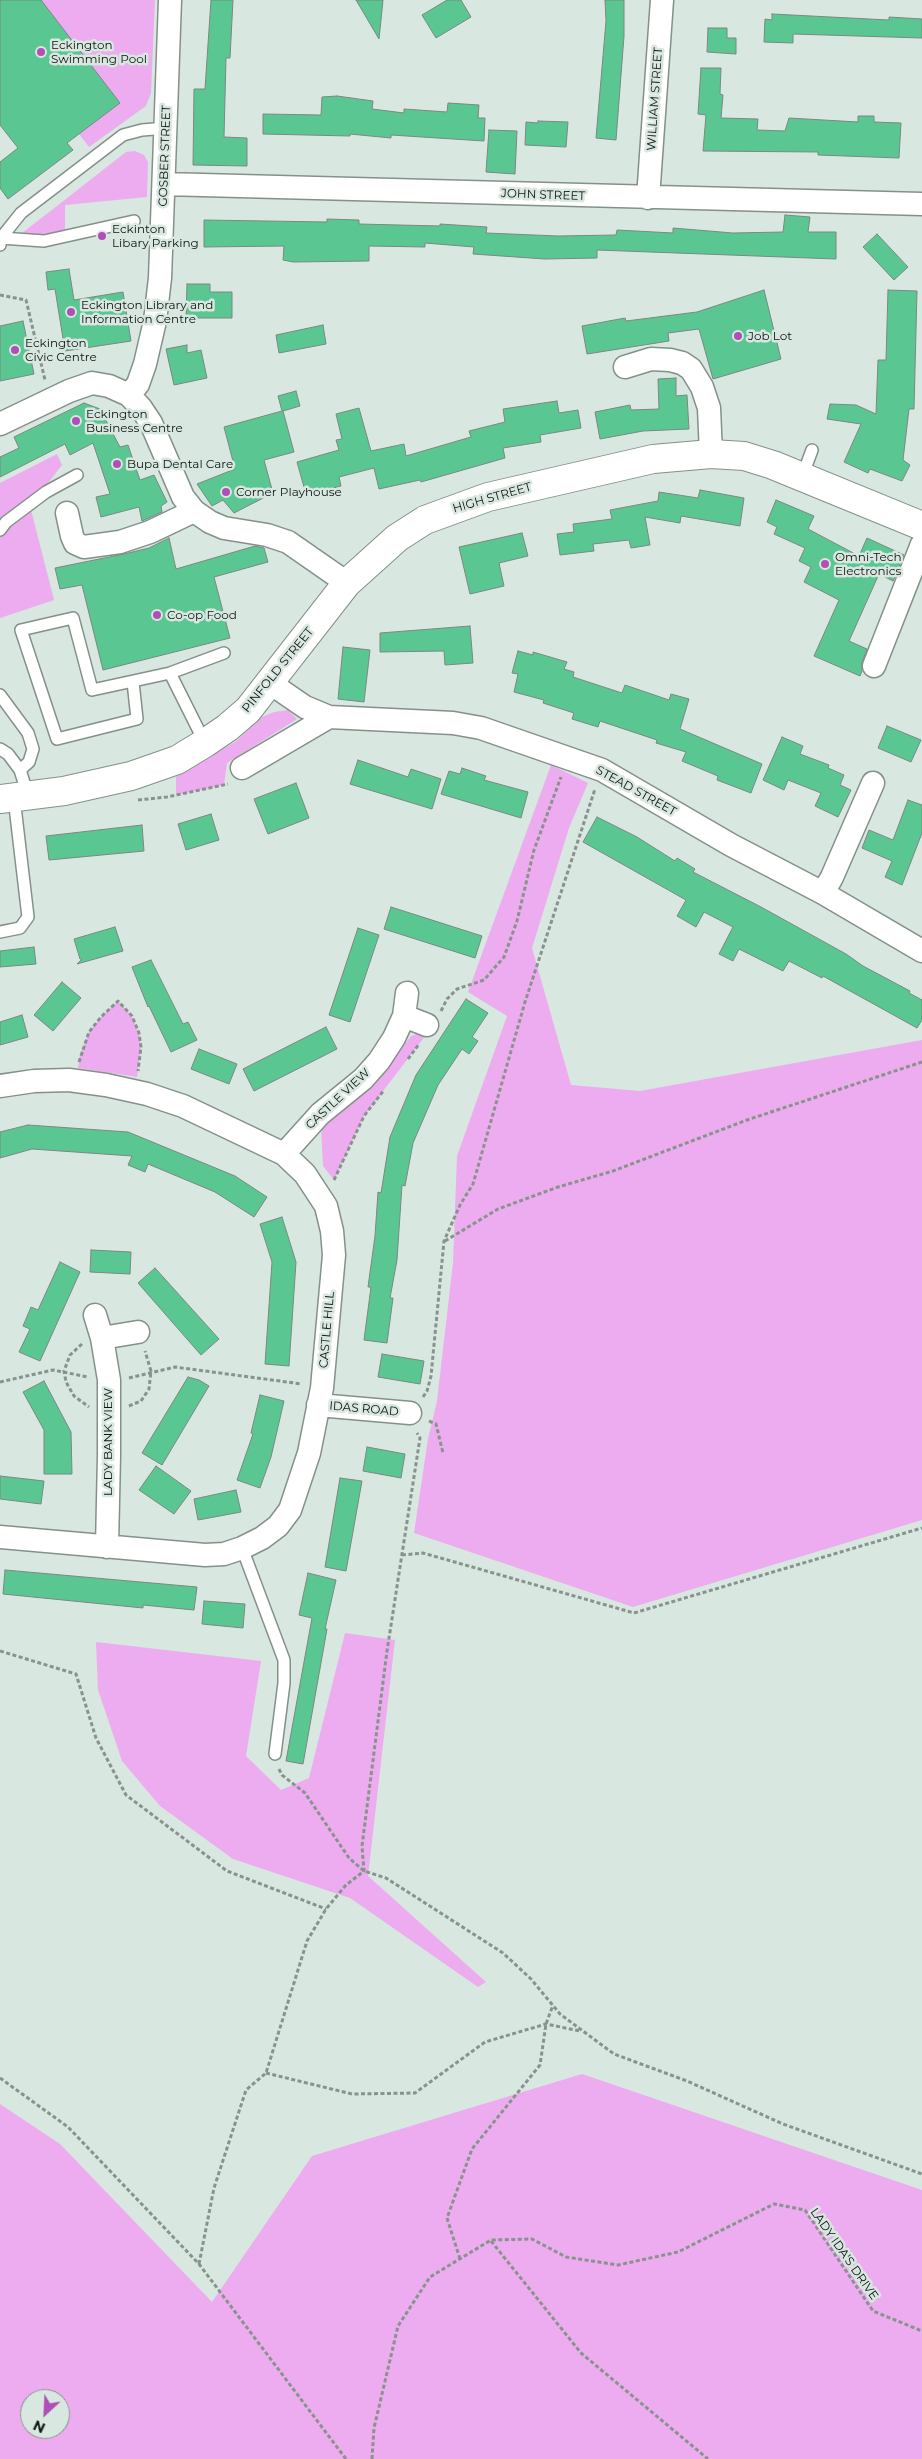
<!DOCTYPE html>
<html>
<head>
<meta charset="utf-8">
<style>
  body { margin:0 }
  #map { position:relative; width:922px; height:2459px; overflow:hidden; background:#d8e7df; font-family:Montserrat,sans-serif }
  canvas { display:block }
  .north { position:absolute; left:20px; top:2389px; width:50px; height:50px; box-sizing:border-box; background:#d8e7df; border:1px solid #88938d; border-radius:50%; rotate:205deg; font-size:14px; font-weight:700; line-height:20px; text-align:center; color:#0f1411 }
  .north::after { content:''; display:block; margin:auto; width:18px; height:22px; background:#b04fb6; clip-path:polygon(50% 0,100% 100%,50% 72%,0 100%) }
</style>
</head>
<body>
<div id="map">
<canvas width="922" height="2459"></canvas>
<div class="north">N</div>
</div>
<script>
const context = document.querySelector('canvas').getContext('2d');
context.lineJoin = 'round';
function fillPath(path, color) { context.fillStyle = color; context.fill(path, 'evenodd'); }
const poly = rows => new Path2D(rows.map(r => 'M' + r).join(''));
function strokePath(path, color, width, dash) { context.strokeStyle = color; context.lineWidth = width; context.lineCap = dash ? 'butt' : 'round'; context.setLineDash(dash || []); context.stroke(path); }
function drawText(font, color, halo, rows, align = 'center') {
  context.font = font + ' Montserrat,sans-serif'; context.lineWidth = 5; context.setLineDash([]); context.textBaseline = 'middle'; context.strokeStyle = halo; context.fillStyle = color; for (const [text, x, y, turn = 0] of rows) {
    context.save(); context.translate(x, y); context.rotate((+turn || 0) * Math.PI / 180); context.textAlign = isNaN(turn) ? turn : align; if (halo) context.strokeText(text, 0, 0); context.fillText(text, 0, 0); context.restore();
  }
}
fillPath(poly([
  [41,0,155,0,151,93,146,106,89,147,79,134,119,103],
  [135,151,144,155,148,162,147,197,65,205,65,233,46,236,21,234,126,152],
  [57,454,62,465,48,483,28,498,54,600,0,618,0,483],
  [288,710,297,719,227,763,224,785,176,795,176,777,235,742,262,717,274,712],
  [551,765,588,783,569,828,532,948,571,1085,640,1091,922,1040,922,1520,633,1607,414,1533,428,1439,437,1401,453,1263,457,1156,507,1016,468,992],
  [118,1001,132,1016,139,1033,141,1047,137,1077,78,1068,80,1054,89,1032,101,1017],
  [417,1034,426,1035,364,1116,334,1180,323,1166,321,1127,325,1120,372,1087,411,1036],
  [345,1633,395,1640,368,1876,486,1982,478,1987,350,1898,233,1859,160,1806,122,1761,98,1690,96,1642,261,1661,246,1756,281,1790,309,1778],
  [582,2074,922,2190,922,2459,0,2459,0,2104,60,2144,212,2302,312,2156],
  [30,2399,60,2399,60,2429,30,2429]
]), '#edacef');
const building = poly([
  [0,0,41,0,120,103,67,143,73,150,8,199,0,188,0,162,18,148,0,125,0,0],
  [211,0,233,0,230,58,226,58,224,137,247,138,247,166,193,165,194,89,205,89,211,0],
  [356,0,383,0,379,39,356,0],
  [447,0,461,0,471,17,436,38,422,15,447,0],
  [605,0,624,0,624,36,616,140,596,138,606,21,605,0],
  [772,14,889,20,889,17,922,19,922,38,793,34,793,43,764,42,765,19,772,20,772,14],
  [708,28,727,28,727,38,736,38,736,54,707,52,708,28],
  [701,68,721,68,720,94,723,95,721,118,758,119,757,130,785,131,789,118,858,122,858,116,874,116,874,122,901,123,899,158,818,155,818,152,703,151,706,115,698,114,701,68],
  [337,96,373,101,372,109,404,113,404,109,447,112,448,103,479,105,478,118,485,118,484,141,391,135,391,138,350,134,350,136,263,134,263,114,321,115,322,97,337,96],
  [538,121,568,122,566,147,525,145,526,122,538,123,538,121],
  [489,130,517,131,515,174,486,172,489,130],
  [785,215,810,217,808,232,836,232,836,259,597,250,597,258,545,259,473,254,474,247,425,243,425,247,369,246,369,261,293,262,283,260,284,246,204,247,204,220,327,222,327,219,359,220,359,224,440,226,440,224,487,227,486,233,558,236,616,235,617,230,673,233,673,228,733,233,783,232,785,215],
  [877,234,908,267,894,280,863,247,877,234],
  [69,269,74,300,123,292,131,341,65,351,55,289,48,290,46,272,69,269],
  [187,284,210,284,210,292,232,292,232,318,186,318,187,284],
  [764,290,781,359,713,379,699,329,668,333,669,341,587,354,582,326,625,318,626,321,697,312,764,290],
  [888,290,917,291,914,409,909,409,903,460,910,465,902,481,870,469,868,473,844,462,861,424,827,419,830,404,856,405,876,414,878,360,886,360,888,290],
  [23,321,34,374,0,381,0,326,23,321],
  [323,325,326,344,279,353,276,335,323,325],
  [187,345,187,353,201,350,207,378,174,385,166,349,187,345],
  [676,378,676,396,687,395,689,429,643,431,600,439,595,412,630,405,631,410,659,409,658,379,676,378],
  [296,391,300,406,283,411,294,452,264,460,273,493,234,513,223,500,212,506,197,484,235,469,224,427,282,411,278,396,296,391],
  [557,401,559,413,578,410,581,428,540,435,541,442,503,448,505,458,421,482,420,480,379,489,374,468,339,477,341,486,311,494,309,486,304,487,297,462,339,450,336,440,342,439,336,414,359,408,371,451,404,444,406,456,471,437,469,431,505,422,503,409,557,401],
  [84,403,100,409,120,447,128,445,140,480,154,475,167,502,161,506,162,512,142,521,139,507,101,517,96,497,110,494,93,443,70,455,65,444,0,477,0,457,19,448,14,437,84,403],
  [700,490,744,498,740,526,681,516,680,523,645,517,650,545,631,548,629,540,593,544,594,551,560,555,557,534,574,532,573,524,612,519,610,510,658,501,659,492,698,498,700,490],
  [776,500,814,516,808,529,859,556,867,538,904,555,893,581,879,574,849,641,867,649,862,662,862,671,860,676,814,656,839,600,804,582,811,567,799,561,805,548,774,534,777,527,767,522,776,500],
  [522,533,528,556,499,563,504,586,470,594,459,547,522,533],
  [169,538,176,569,255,546,264,548,268,562,214,577,230,638,103,670,82,585,60,589,55,568,124,554,149,548,169,538],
  [470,626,473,663,445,665,444,651,380,652,380,633,470,626],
  [343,647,370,650,364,702,338,699,343,647],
  [518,651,533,655,533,652,567,662,564,669,574,672,573,677,622,693,625,685,669,700,671,694,689,699,680,729,762,764,751,793,717,780,718,776,682,761,686,752,656,743,657,740,600,721,598,727,572,719,574,713,543,703,544,700,514,692,518,674,512,673,518,651],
  [887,726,921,740,911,762,878,748,887,726],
  [782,737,803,746,800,754,829,765,828,768,844,775,840,785,851,790,838,817,815,806,821,793,788,780,784,790,763,780,782,737],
  [358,760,408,777,411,769,441,779,432,809,350,784,358,760],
  [462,768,486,776,484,780,528,792,521,818,441,794,449,771,460,774,462,768],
  [296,783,309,818,268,834,254,799,296,783],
  [908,800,922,805,922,833,902,885,885,877,892,861,862,848,869,830,893,840,908,800],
  [211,814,219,840,186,850,178,824,211,814],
  [597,817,637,837,675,861,677,858,695,869,693,872,761,907,846,954,863,966,910,991,909,993,922,1000,922,1020,917,1028,823,976,822,978,789,961,783,971,739,949,733,961,719,954,733,927,704,912,696,927,677,916,686,900,583,842,597,817],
  [142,825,144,851,49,860,46,836,142,825],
  [391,907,482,936,475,958,384,929,391,907],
  [115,927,123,951,77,964,82,959,80,959,74,939,115,927],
  [358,928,379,935,350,1022,329,1015,358,928],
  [34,947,36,964,0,967,0,951,34,947],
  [151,960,183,1024,188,1022,197,1040,171,1052,149,1006,148,1007,132,967,151,960],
  [62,982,81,998,53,1031,34,1015,62,982],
  [466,999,488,1013,472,1037,478,1041,469,1054,462,1049,438,1085,413,1143,405,1186,402,1185,397,1260,390,1298,393,1298,387,1343,364,1340,371,1287,368,1287,375,1236,378,1192,381,1193,390,1137,416,1075,466,999],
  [22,1015,28,1037,0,1045,0,1022,22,1015],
  [326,1027,337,1049,254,1091,243,1069,326,1027],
  [199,1049,237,1064,229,1084,191,1069,199,1049],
  [28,1125,128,1132,235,1176,267,1197,254,1217,215,1192,148,1164,145,1172,128,1165,132,1156,32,1149,0,1158,0,1132,28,1125],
  [282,1217,296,1262,289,1366,265,1364,272,1262,260,1224,282,1217],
  [91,1250,131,1252,130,1274,90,1272,91,1250],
  [60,1262,80,1272,40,1361,19,1352,30,1329,23,1326,31,1307,38,1310,60,1262],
  [155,1268,219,1339,201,1355,138,1283,155,1268],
  [382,1354,424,1361,420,1384,378,1377,382,1354],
  [188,1377,199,1380,209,1386,162,1465,142,1453,188,1377],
  [44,1381,71,1432,72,1474,44,1474,44,1430,23,1392,44,1381],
  [260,1395,284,1401,271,1457,260,1488,237,1480,253,1434,251,1433,260,1395],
  [367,1447,405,1454,401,1478,363,1471,367,1447],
  [156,1466,191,1491,174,1514,139,1490,156,1466],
  [0,1476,44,1481,41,1504,0,1499,0,1476],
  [340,1478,362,1481,346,1571,325,1567,340,1478],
  [236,1490,241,1512,198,1520,194,1499,236,1490],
  [5,1570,197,1587,194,1610,143,1605,143,1608,3,1594,5,1570],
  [308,1573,336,1580,325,1629,327,1629,303,1764,286,1761,312,1618,299,1615,308,1573],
  [204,1601,245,1604,243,1628,202,1624,204,1601]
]);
fillPath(building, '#5ac793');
strokePath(building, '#7b8880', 1);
const lane = poly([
  [1,238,44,241,134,221],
  [0,245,1,238,21,213,123,135,142,130,167,128],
  [802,477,812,450],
  [0,530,6,522,46,492,77,475],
  [170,673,205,743],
  [133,682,137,719,57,739,21,630,73,618,92,690,170,673,224,653],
  [0,695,28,733,33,749,29,762,20,770],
  [0,749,8,754,20,770,28,795],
  [0,932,20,928,28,917,14,798],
  [242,1548,284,1660,284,1683,275,1754]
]);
const street = poly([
  [164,184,922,204],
  [648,198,662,0],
  [625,367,651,359,670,360,682,363,691,369,702,387,709,408,711,454],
  [129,395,138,384,145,364,155,321,160,278,170,0],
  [0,424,69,391,92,383,109,386,129,395,141,408,151,423,183,497,194,511,210,522,224,528,267,535,288,542,347,583],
  [67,513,72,536,75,543,84,547,120,542,150,532,194,511],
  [874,666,922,544],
  [270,683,305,707,329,717,453,723,481,728,602,770,731,845,823,893,922,951],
  [242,768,329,717],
  [823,893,832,877,873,783],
  [404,1016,427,1025],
  [0,1086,34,1081,69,1080,106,1085,147,1094,183,1106,284,1154,305,1174,326,1206,332,1231,334,1255,322,1388,309,1453,290,1510,278,1526,262,1538,242,1548,224,1554,205,1555,0,1537],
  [284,1154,320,1114,363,1079,379,1061,394,1038,404,1016,407,993],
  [95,1315,102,1338,109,1380,109,1455,107,1547],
  [102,1338,138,1332],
  [318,1405,410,1413]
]);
const secondary = poly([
  [0,799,64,791,131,776,177,760,205,743,227,728,248,710,347,583,397,538,425,520,488,497,653,459,711,454,744,456,773,465,922,526]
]);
strokePath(lane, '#849189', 14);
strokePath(street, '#849189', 25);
strokePath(secondary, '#849189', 30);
strokePath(poly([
  [0,295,26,300,45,380],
  [138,800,167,797,228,784],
  [441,1011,447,999,457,989,484,980,504,957,517,921,534,850,561,777],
  [408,1059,419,1044],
  [79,1062,89,1032,101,1017,118,1001,132,1016,139,1033,141,1047,138,1071],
  [334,1180,364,1116,384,1090],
  [445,1241,498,1209,558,1187,613,1171,747,1120,922,1062],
  [82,1344,70,1355,64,1371,66,1382,74,1396,89,1407],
  [129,1378,175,1367,302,1384],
  [0,1382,53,1370,88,1377],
  [423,1397,427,1391,431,1376,444,1241,460,1205,473,1184,525,1002,595,789],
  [129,1406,141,1401,149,1389,151,1371,145,1351],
  [429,1421,436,1424,443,1453],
  [402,1555,423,1553,634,1613,922,1528],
  [0,1651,76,1674,96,1738,126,1795,227,1871,326,1909],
  [279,1769,282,1775,305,1793,349,1858,364,1871,386,1878,503,1953,531,1979,560,2014,614,2054,687,2081,783,2124,922,2174],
  [266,2073,352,2094,415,2093,485,2042,546,2024,580,2031],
  [0,2078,68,2127,199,2264,346,2459],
  [491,2241,581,2353,708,2459],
  [460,2259,447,2218,472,2149,540,2065,546,2024,553,2005],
  [199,2264,214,2188,246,2090,266,2073,307,1941,326,1909,346,1885,364,1871,362,1846,387,1651,420,1438,417,1433],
  [372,2459,374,2428,398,2326,430,2277,491,2240,532,2239,566,2257,618,2265,678,2252,774,2204,805,2210,873,2311,922,2331]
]), '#88938d', 3, [4, 2.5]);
strokePath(lane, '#fff', 11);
strokePath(street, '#fff', 22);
strokePath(secondary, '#fff', 28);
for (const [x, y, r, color] of [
  [41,52,5,"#b04fb6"],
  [102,236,5,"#b04fb6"],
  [71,312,5,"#b04fb6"],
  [738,336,5,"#b04fb6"],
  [15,350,5,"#b04fb6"],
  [76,421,5,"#b04fb6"],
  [117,464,5,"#b04fb6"],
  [226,492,5,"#b04fb6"],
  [825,564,5,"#b04fb6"],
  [157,615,5,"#b04fb6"]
]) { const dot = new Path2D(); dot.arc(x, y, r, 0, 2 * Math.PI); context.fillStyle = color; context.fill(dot); strokePath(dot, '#d8e7df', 2); }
drawText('12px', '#0f1411', '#d8e7df', [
  ["Eckington",51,45],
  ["Swimming Pool",51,59],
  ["Eckinton",112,229],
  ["Libary Parking",112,243],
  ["Eckington Library and",81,305],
  ["Information Centre",81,319],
  ["Job Lot",748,336],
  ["Eckington",25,343],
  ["Civic Centre",25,357],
  ["Eckington",86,414],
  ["Business Centre",86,428],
  ["Bupa Dental Care",127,464],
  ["Corner Playhouse",236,492],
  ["Omni-Tech",835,557],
  ["Electronics",835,571],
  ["Co-op Food",167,615]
], 'left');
drawText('12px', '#0f1411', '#d8e7df', [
  ["WILLIAM STREET",655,99,-86],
  ["GOSBER STREET",165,156,-88],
  ["JOHN STREET",543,195,2],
  ["HIGH STREET",492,498,-16],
  ["PINFOLD STREET",278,670,-51],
  ["STEAD STREET",636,791,29],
  ["CASTLE VIEW",338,1099,-43],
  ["CASTLE HILL",327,1330,-85],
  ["IDAS ROAD",364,1409,5],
  ["LADY BANK VIEW",108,1442,-90],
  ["LADY IDA'S DRIVE",844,2254,55]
]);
</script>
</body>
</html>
